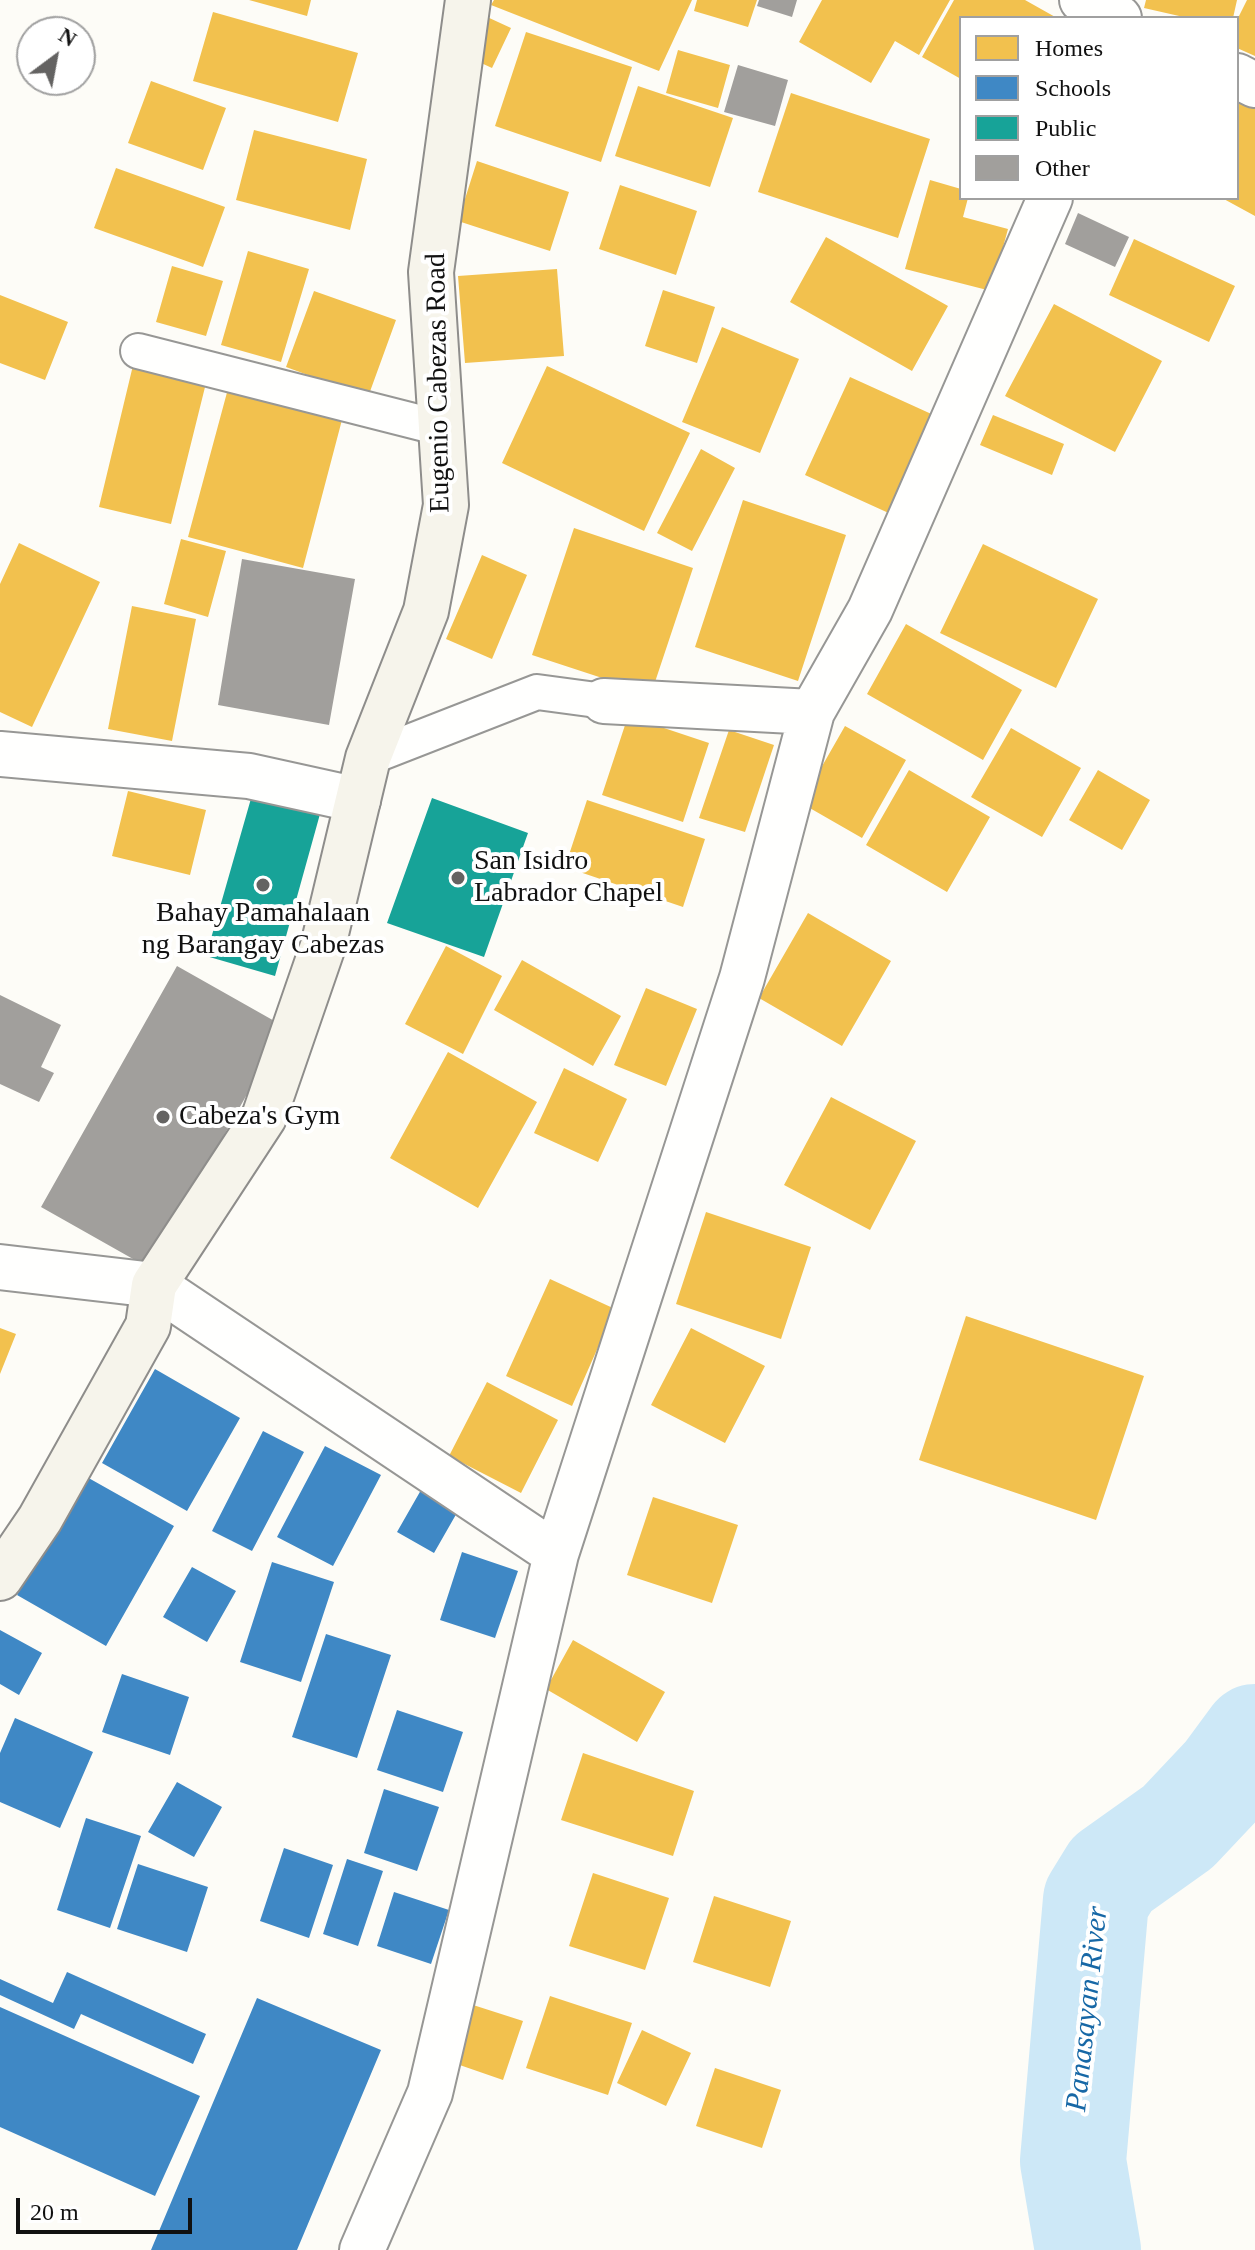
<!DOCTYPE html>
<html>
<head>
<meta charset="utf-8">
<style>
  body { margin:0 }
  #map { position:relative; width:1255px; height:2250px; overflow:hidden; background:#fdfcf7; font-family:Georgia,serif }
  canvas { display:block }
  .legend { position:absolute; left:959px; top:16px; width:280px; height:184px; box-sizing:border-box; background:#fff; border:2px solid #a0a0a0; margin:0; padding:10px 14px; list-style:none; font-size:24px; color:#111 }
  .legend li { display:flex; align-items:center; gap:16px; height:40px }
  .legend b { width:40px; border:2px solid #a0a0a0 }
  .north { position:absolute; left:16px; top:16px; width:80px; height:80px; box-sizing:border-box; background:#fff; border:2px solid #a0a0a0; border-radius:50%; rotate:32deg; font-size:22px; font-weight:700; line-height:32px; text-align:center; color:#111 }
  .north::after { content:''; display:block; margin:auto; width:28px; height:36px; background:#646362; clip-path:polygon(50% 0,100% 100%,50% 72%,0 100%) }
  .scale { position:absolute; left:16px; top:2198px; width:176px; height:36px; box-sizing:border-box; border:4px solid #111; border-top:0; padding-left:10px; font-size:24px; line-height:28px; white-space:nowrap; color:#111; -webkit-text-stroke:6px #fff; paint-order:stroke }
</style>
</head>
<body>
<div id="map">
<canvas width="1255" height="2250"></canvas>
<ul class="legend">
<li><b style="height:22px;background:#f2c14e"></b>Homes</li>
<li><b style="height:22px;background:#3f88c5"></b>Schools</li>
<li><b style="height:22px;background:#17a398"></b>Public</li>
<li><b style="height:22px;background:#a19f9c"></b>Other</li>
</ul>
<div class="north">N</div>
<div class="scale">20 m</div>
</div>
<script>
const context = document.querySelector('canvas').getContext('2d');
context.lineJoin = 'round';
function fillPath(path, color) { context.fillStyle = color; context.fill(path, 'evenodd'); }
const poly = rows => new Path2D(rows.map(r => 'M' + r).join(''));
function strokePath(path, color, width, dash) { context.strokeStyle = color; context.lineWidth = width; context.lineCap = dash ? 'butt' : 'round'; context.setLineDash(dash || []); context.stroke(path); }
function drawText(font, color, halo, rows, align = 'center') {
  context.font = font + ' Georgia,serif'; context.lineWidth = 8; context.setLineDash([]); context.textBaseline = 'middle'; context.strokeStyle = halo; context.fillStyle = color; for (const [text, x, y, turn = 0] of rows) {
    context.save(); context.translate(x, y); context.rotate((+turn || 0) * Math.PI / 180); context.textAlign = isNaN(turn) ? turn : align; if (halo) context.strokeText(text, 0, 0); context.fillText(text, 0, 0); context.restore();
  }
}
fillPath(poly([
  [249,0,311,0,307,16],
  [494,0,692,0,659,71,491,5],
  [697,0,757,0,748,27,694,11],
  [822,0,950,0,919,55,895,41,871,83,799,42],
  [954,0,1025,0,1057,18,961,18,961,79,922,57],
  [1146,0,1237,0,1233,18,1188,18,1144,8],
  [1247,0,1255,0,1255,56,1237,48,1237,20],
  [213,12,358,53,338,122,193,81],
  [485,16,511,28,492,68,466,56],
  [526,32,632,67,601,162,495,126],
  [678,50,730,65,718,108,666,93],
  [151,81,226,108,203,170,128,143],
  [638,86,733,118,710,187,615,156],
  [1237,92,1255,97,1255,216,1222,198,1237,198],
  [791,93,930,139,898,238,758,192],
  [254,130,367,159,350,230,236,200],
  [477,161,569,192,550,251,458,221],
  [116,168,225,207,203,267,94,228],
  [930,180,961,189,961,198,968,198,963,217,1008,229,991,291,905,269],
  [620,185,697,211,676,275,599,249],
  [826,237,948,306,912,371,790,302],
  [1134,239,1235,286,1209,342,1109,295],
  [248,251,309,269,281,362,221,345],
  [172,266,223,281,206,336,156,322],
  [557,269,564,356,465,363,458,276],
  [663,290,715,307,697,363,645,346],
  [314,291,396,320,368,397,286,367],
  [0,295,68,322,45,380,0,363],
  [1054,304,1162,361,1115,452,1005,396],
  [722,327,799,359,760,453,682,422],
  [135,357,208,375,171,524,99,507],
  [547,366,690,433,644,531,502,463],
  [850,377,938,417,893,515,805,475],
  [229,385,343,416,303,568,188,537],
  [993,415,1064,444,1052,475,980,445],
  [701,449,735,468,692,551,657,533],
  [743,500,846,535,798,681,695,647],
  [574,528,693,568,651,694,532,655],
  [181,539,226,551,208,617,164,604],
  [19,543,100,582,32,727,0,712,0,584],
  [983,544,1098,599,1056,688,940,633],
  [482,555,527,575,492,659,446,639],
  [132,606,196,619,172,741,108,729],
  [906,624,1022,690,983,760,867,694],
  [628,716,709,743,683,822,602,795],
  [845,726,906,760,862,838,801,803],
  [1011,728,1081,768,1042,837,971,797],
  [729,730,774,745,745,832,699,818],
  [909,770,990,817,947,892,866,845],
  [1098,770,1150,800,1122,850,1069,820],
  [128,791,206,810,190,875,112,856],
  [587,800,705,839,683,907,565,867],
  [808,913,891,961,842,1046,759,998],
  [446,946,502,976,463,1054,405,1024],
  [522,960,621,1016,593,1066,494,1010],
  [646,988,697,1009,666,1086,614,1065],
  [448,1052,537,1102,478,1208,390,1158],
  [564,1068,627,1099,598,1162,534,1133],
  [831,1097,916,1141,870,1230,784,1185],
  [706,1212,811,1247,781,1339,676,1304],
  [550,1279,615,1309,572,1406,506,1376],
  [966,1316,1144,1376,1096,1520,919,1460],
  [0,1328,16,1334,0,1374],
  [691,1328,765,1366,725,1443,651,1405],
  [487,1382,558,1420,521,1493,449,1456],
  [653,1497,738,1525,712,1603,627,1575],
  [573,1640,665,1692,637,1742,546,1689],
  [583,1753,694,1791,673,1856,561,1820],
  [593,1873,669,1898,645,1970,569,1946],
  [714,1896,791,1921,770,1987,693,1962],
  [550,1996,632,2023,608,2095,526,2068],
  [470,2004,523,2021,503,2080,451,2062],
  [642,2030,691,2053,666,2106,617,2083],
  [715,2068,781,2090,762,2148,696,2126]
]), '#f2c14e');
fillPath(poly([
  [155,1369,240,1418,187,1511,102,1463],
  [263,1431,304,1452,252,1551,212,1531],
  [325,1446,381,1475,333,1566,277,1537],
  [85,1476,174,1526,106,1646,17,1595],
  [421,1490,458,1511,434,1553,397,1532],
  [462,1552,518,1571,495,1638,440,1620],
  [272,1562,334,1582,301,1682,240,1662],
  [192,1567,236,1591,207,1642,163,1617],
  [0,1630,42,1653,19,1695,0,1684],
  [326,1634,391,1655,357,1758,292,1737],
  [122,1674,189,1697,170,1755,102,1732],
  [397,1710,463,1732,443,1792,377,1770],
  [15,1718,93,1752,60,1828,0,1802,0,1753],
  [177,1782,222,1807,194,1857,148,1832],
  [384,1789,439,1807,417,1871,364,1853],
  [86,1818,141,1836,110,1928,57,1910],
  [284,1848,333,1865,309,1938,260,1921],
  [347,1859,383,1871,358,1946,323,1934],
  [138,1864,208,1887,187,1952,117,1929],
  [394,1892,449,1910,431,1964,377,1946],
  [67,1972,206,2034,193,2064,81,2014,74,2029,0,1995,0,1979,53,2003],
  [257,1998,381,2050,297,2250,151,2250],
  [0,2007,200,2096,155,2196,0,2127]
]), '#3f88c5');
fillPath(poly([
  [252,795,320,814,275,976,206,956],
  [432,798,528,833,484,957,387,923]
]), '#17a398');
strokePath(poly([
  [1088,2250,1073,2161,1096,1900,1112,1874,1178,1827,1227,1775,1255,1737]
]), '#cde8f7', 106);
fillPath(poly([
  [759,0,797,0,792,17,757,6],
  [738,65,788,80,775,126,724,112],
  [1078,213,1129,237,1115,267,1065,244],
  [242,559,355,579,329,725,218,705],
  [177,966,285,1027,149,1268,41,1207],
  [0,995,61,1025,41,1067,54,1073,39,1102,0,1084]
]), '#a19f9c');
const lane = poly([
  [138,351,441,428],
  [368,758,537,692,604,701]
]);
const street = poly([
  [1082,0,1119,18],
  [1237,76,1255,85],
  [604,701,812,712],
  [0,754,249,776,358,800],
  [0,1267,154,1285,556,1554],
  [362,2250,430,2093,556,1554,742,978,812,712,870,610,1050,198]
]);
const secondary = poly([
  [0,1578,40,1519,148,1326,154,1285,264,1117,323,946,368,758,426,611,446,505,431,272,468,0]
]);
strokePath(lane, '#979795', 38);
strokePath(street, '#979795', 48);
strokePath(secondary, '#8e8d8b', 48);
strokePath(lane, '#fffffe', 34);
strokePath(street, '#fffffe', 44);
strokePath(secondary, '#f6f4eb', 44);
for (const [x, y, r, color] of [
  [458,878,8,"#646362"],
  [263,885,8,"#646362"],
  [163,1117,8,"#646362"]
]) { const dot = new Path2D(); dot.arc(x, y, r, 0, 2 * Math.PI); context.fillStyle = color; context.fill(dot); strokePath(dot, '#fff', 3); }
drawText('28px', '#111', '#fff', [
  ["Eugenio Cabezas Road",439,383,-91]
]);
drawText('28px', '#111', '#fff', [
  ["San Isidro",474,862],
  ["Labrador Chapel",474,894],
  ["Bahay Pamahalaan",263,914,"center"],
  ["ng Barangay Cabezas",263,946,"center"],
  ["Cabeza's Gym",179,1117]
], 'left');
drawText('italic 30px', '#1768a6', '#fff', [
  ["Panasayan River",1088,2009,-84]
]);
</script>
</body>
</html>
